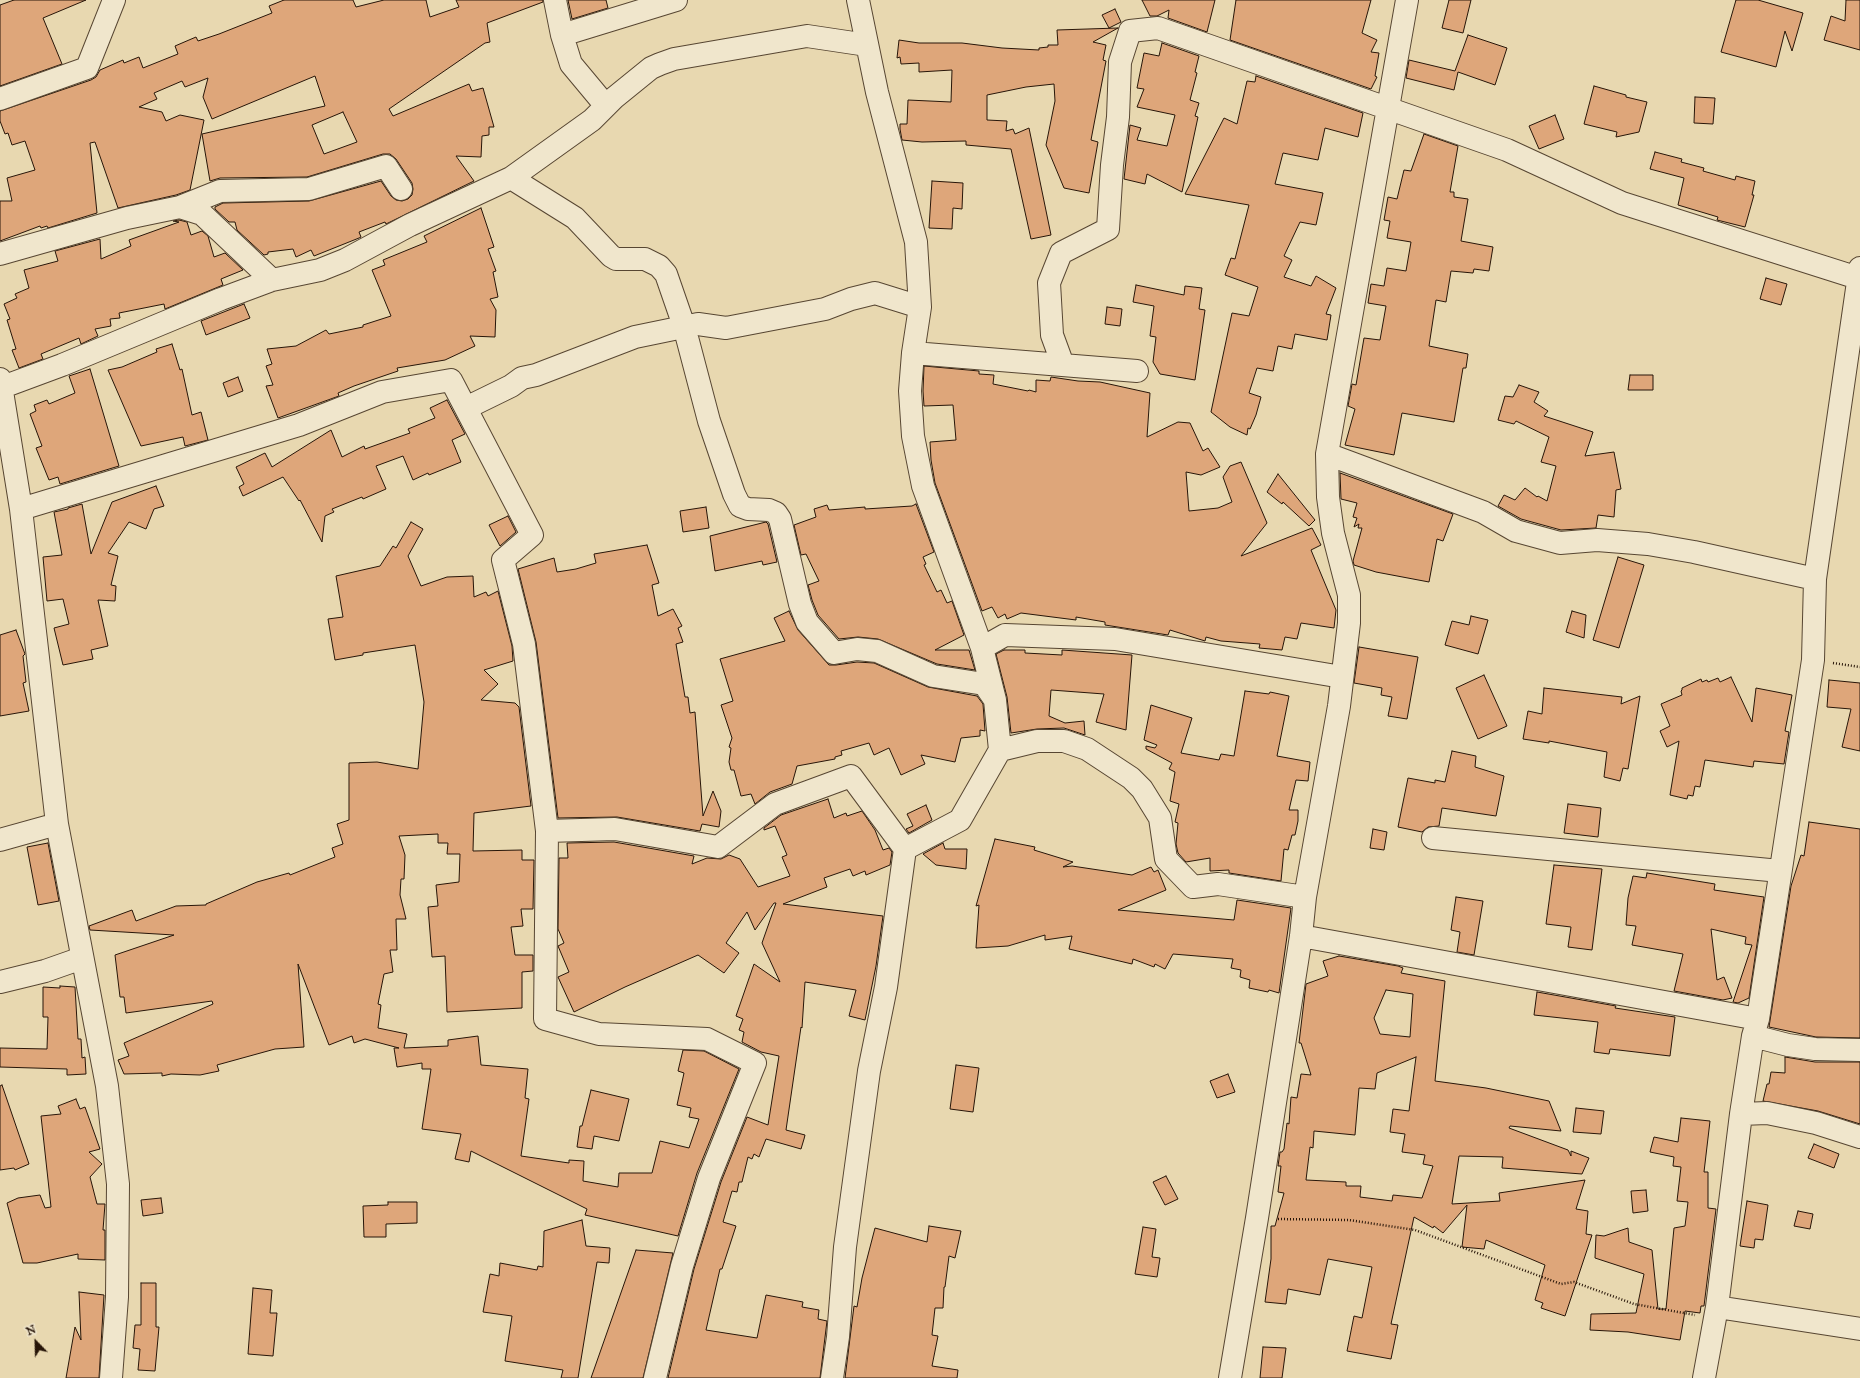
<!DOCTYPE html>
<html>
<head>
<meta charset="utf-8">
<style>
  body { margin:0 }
  #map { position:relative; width:1860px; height:1378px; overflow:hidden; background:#e8d8b0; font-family:"IM FELL Great Primer",serif }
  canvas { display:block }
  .north { position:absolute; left:16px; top:1322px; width:40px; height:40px; -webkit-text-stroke:3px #f0e6cc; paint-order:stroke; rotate:337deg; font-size:11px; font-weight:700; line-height:16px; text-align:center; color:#271508 }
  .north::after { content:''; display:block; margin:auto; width:14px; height:18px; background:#271508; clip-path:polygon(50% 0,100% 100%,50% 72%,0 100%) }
</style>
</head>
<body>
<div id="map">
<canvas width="1860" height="1378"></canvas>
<div class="north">N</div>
</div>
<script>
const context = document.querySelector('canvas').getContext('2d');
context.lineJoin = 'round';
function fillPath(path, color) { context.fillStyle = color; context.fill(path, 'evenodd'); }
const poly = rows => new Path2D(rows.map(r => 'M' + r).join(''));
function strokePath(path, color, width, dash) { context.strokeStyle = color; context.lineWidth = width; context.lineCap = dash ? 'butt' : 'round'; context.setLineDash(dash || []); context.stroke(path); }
const building = poly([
  [14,0,86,0,43,18,62,64,0,86,0,5,14,0],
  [284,0,353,0,356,7,384,0,426,0,430,17,459,7,456,0,543,0,543,2,487,23,490,42,485,43,389,109,393,116,469,84,472,91,483,88,494,127,489,127,489,135,482,136,481,157,456,156,474,181,386,224,385,222,359,232,361,237,359,238,314,256,311,250,296,257,293,249,268,252,268,254,264,255,237,230,235,222,229,222,215,209,215,207,223,203,309,201,381,181,391,196,396,200,402,201,408,199,412,195,413,189,412,183,396,159,390,154,383,154,307,177,220,178,210,181,202,134,325,106,315,76,212,119,203,97,208,78,185,87,182,81,154,93,157,99,139,107,162,112,166,121,180,115,204,120,190,190,176,195,118,208,95,142,90,143,97,213,48,228,47,226,41,228,40,226,0,241,0,201,12,201,7,178,35,170,25,141,12,145,8,133,5,134,0,121,0,111,91,80,96,77,100,70,123,60,124,63,139,57,143,68,178,54,175,46,196,37,198,41,219,34,272,13,269,6,284,0],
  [343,112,357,142,324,154,312,125,343,112],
  [568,0,606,0,608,8,572,19,568,0],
  [1142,0,1215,0,1207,32,1168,18,1169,10,1157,16,1150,16,1142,0],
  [1236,0,1371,0,1362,33,1377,40,1371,52,1379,53,1375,76,1377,77,1371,89,1230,40,1236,0],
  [1449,0,1471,0,1463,33,1442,28,1449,0],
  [1736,0,1758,0,1803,13,1792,51,1785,31,1776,67,1721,52,1736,0],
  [1846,0,1860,0,1860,50,1824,40,1831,16,1845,21,1846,0],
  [1115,9,1121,22,1109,28,1102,15,1115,9],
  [1118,28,1093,42,1106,45,1103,60,1106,61,1091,140,1098,142,1089,193,1064,188,1046,145,1055,101,1054,84,1026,87,987,95,987,120,1007,121,1006,131,1013,129,1015,134,1029,128,1051,235,1031,239,1011,149,966,145,966,141,922,142,902,140,900,129,900,124,907,124,908,100,951,102,952,70,919,72,919,63,901,64,900,57,897,58,899,40,919,43,962,43,1002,48,1039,50,1039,48,1048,47,1048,45,1058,45,1057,30,1118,28],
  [1468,35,1507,48,1495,85,1458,72,1454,90,1406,78,1409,60,1455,71,1468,35],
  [1162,43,1199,56,1195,72,1197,73,1190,100,1199,103,1195,116,1198,117,1182,192,1147,174,1145,184,1124,179,1130,125,1141,128,1137,140,1167,146,1175,115,1137,107,1144,89,1137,88,1144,53,1159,56,1162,43],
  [1256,76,1363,113,1358,137,1325,128,1318,160,1283,153,1275,184,1323,193,1316,225,1300,222,1284,256,1292,260,1284,277,1311,286,1316,276,1336,288,1326,314,1331,315,1327,340,1295,334,1292,349,1278,346,1273,371,1257,368,1249,393,1261,397,1256,415,1250,429,1248,428,1247,435,1230,427,1211,412,1232,313,1249,316,1258,287,1225,275,1231,258,1235,259,1249,205,1185,194,1224,118,1237,124,1247,81,1255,82,1256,76],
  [1594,86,1626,95,1626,97,1647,102,1639,132,1616,137,1617,132,1584,124,1594,86],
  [1695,97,1715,98,1713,124,1694,123,1695,97],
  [1555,115,1564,139,1539,149,1529,126,1555,115],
  [1424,134,1458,146,1450,192,1454,192,1454,197,1468,199,1461,241,1493,247,1489,271,1474,269,1473,273,1451,271,1446,302,1436,300,1429,346,1468,354,1466,368,1463,368,1454,422,1402,413,1394,455,1345,445,1355,409,1348,406,1352,384,1356,385,1364,338,1380,340,1386,306,1368,303,1371,284,1384,286,1387,268,1406,271,1411,242,1387,238,1390,221,1384,220,1388,197,1397,199,1404,170,1411,171,1424,134],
  [1655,152,1682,159,1681,162,1704,168,1703,171,1735,180,1736,176,1755,181,1752,195,1754,195,1745,227,1717,220,1718,217,1678,205,1684,178,1650,169,1655,152],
  [932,181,963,183,962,209,953,208,952,229,929,228,932,181],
  [481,208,494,247,488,249,496,271,493,272,498,297,490,299,496,310,495,337,470,336,475,346,445,360,397,368,398,371,354,386,338,393,339,396,278,418,266,386,273,385,266,366,272,364,267,349,296,346,326,330,329,334,363,327,363,325,391,316,372,270,385,265,383,260,427,242,424,236,481,208],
  [179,220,187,222,191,235,202,231,208,236,214,257,225,253,243,270,221,279,223,285,165,309,164,304,119,313,120,318,110,319,111,326,95,329,98,336,81,344,79,338,41,354,43,359,19,368,12,350,16,349,7,320,10,319,4,304,17,298,15,294,29,288,24,270,58,261,55,251,100,239,101,259,131,246,129,240,179,222,173,221,179,220],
  [1766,278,1787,284,1781,305,1760,299,1766,278],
  [1136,285,1184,295,1185,286,1202,288,1199,309,1205,310,1195,380,1160,374,1153,362,1156,337,1150,336,1154,306,1133,302,1136,285],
  [244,304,250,318,206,335,201,321,244,304],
  [1107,307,1122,309,1120,326,1105,324,1107,307],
  [172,344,180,370,182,369,192,415,201,412,208,440,185,446,183,437,141,446,108,370,122,367,157,352,156,349,172,344],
  [924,366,979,371,979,374,994,375,993,384,1028,391,1029,390,1036,392,1036,380,1050,381,1051,377,1078,381,1100,382,1150,393,1147,437,1178,422,1190,423,1203,451,1208,448,1220,467,1201,475,1186,472,1189,511,1218,508,1232,502,1223,477,1230,466,1241,462,1267,523,1241,556,1312,528,1321,545,1311,550,1336,610,1334,628,1301,623,1297,639,1285,637,1282,650,1259,648,1260,644,1221,641,1206,637,1205,641,1170,630,1168,635,1105,625,1105,622,1076,617,1076,620,1021,613,1007,619,1005,614,998,618,992,607,982,611,935,483,931,460,930,442,956,440,953,405,924,406,923,391,924,366],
  [90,369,119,466,60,484,58,477,49,480,36,448,42,446,30,414,36,411,34,405,47,400,49,404,75,393,69,376,90,369],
  [1630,375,1653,375,1653,390,1628,390,1630,375],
  [238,377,243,391,228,397,223,383,238,377],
  [1519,385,1539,392,1534,402,1548,411,1544,416,1593,432,1585,456,1614,452,1621,489,1616,490,1614,517,1598,515,1596,528,1561,530,1521,519,1498,506,1504,495,1515,500,1525,488,1537,497,1538,496,1547,501,1556,466,1541,462,1549,437,1516,421,1514,424,1498,420,1505,396,1513,397,1519,385],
  [447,400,465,434,452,440,461,462,429,475,428,473,413,480,403,456,376,466,386,489,363,499,362,497,332,509,334,512,325,516,322,542,300,500,299,501,283,477,243,496,239,487,244,484,236,467,265,453,272,467,331,430,342,457,364,446,365,449,410,433,408,429,435,418,430,408,447,400],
  [1340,473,1453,514,1443,541,1437,539,1429,582,1376,572,1354,565,1353,561,1362,528,1358,528,1359,524,1354,527,1357,518,1353,517,1357,503,1341,499,1340,473],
  [1278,474,1315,520,1309,526,1283,502,1282,504,1267,492,1278,474],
  [156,486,164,506,154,509,146,529,129,522,108,553,118,556,111,585,116,586,115,601,98,600,108,646,91,650,93,659,63,665,54,628,69,624,63,599,47,601,43,557,62,555,54,512,68,509,68,508,82,504,91,554,112,502,156,486],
  [916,504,934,552,923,557,926,564,924,565,937,592,941,590,947,603,952,601,964,635,935,650,969,650,975,670,937,664,878,639,858,637,839,639,818,615,812,600,808,585,819,581,806,554,801,555,794,525,816,517,814,509,827,505,829,510,865,507,865,509,912,506,916,504],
  [706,507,709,528,683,532,680,511,706,507],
  [508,516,516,532,500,546,489,525,508,516],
  [411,522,423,529,408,556,421,586,447,577,473,576,474,597,486,592,488,596,498,591,512,646,513,661,484,670,498,684,481,700,515,703,519,707,531,806,474,813,473,851,522,850,522,860,534,860,533,909,521,909,523,926,511,927,515,955,533,955,533,971,522,972,522,1008,447,1012,445,956,432,957,428,907,438,906,436,885,459,882,460,854,447,854,448,843,438,843,438,834,399,836,405,855,404,879,401,879,400,895,406,919,396,919,397,950,390,950,393,972,384,974,378,1004,381,1005,378,1028,407,1034,404,1048,448,1046,448,1040,478,1036,481,1065,528,1069,525,1098,529,1099,521,1156,569,1163,569,1160,584,1161,583,1181,618,1187,619,1173,652,1173,660,1141,689,1148,699,1119,689,1117,691,1108,677,1105,684,1073,678,1071,683,1050,704,1051,739,1069,697,1173,678,1236,585,1215,587,1209,471,1151,469,1162,455,1159,461,1134,422,1129,431,1069,422,1069,422,1063,397,1067,394,1048,399,1048,365,1039,354,1043,352,1036,329,1045,298,964,304,1047,275,1049,217,1065,219,1071,200,1075,171,1074,162,1076,162,1073,124,1074,118,1060,129,1056,124,1043,213,1004,212,1001,126,1013,124,997,120,997,115,955,174,935,90,930,89,926,132,910,136,921,176,906,206,905,206,904,257,882,289,873,290,875,335,857,332,848,343,844,337,824,349,820,349,763,377,762,418,769,424,702,415,645,363,653,363,655,335,660,328,619,343,617,336,576,380,566,393,546,396,548,411,522],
  [766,522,768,524,777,562,763,565,762,561,715,571,710,536,766,522],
  [647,545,659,583,652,585,658,616,673,609,682,626,678,628,683,642,676,644,685,697,688,697,690,713,695,712,703,816,713,791,721,811,719,827,702,824,700,831,617,817,558,818,536,642,518,569,554,558,557,572,576,569,596,563,594,554,647,545],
  [1618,557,1644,565,1619,648,1593,640,1618,557],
  [789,611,798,630,829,665,836,665,857,662,874,663,928,687,977,696,983,704,985,731,980,730,980,736,961,738,955,762,921,755,925,764,901,775,889,748,874,755,869,743,841,751,842,755,835,757,835,759,797,766,792,784,770,792,755,804,751,794,741,796,734,770,731,770,729,762,731,748,729,747,732,738,721,705,733,701,720,659,785,641,774,618,789,611],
  [1572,611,1586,615,1584,638,1566,632,1572,611],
  [1471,616,1488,620,1478,654,1445,645,1452,621,1469,625,1471,616],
  [16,630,25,654,23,656,26,682,23,683,29,711,0,716,0,635,16,630],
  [1359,647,1418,657,1407,719,1388,716,1392,697,1381,695,1382,688,1354,683,1359,647],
  [1004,650,1025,650,1025,653,1062,655,1062,650,1132,655,1126,730,1096,722,1104,694,1051,690,1049,716,1065,723,1084,721,1085,735,1064,728,1037,729,1011,733,1007,697,996,654,1004,650],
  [1484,675,1507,726,1478,739,1456,688,1484,675],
  [1731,677,1752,722,1756,688,1792,695,1785,731,1789,732,1784,764,1754,761,1753,767,1705,760,1700,787,1695,786,1693,796,1688,795,1687,799,1670,795,1679,741,1667,747,1660,731,1670,726,1661,704,1682,695,1681,691,1682,690,1682,688,1701,679,1702,682,1707,680,1708,682,1718,678,1720,682,1731,677],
  [1829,680,1860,683,1860,751,1842,747,1851,709,1827,707,1829,680],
  [1544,688,1622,697,1621,704,1640,696,1628,769,1623,768,1620,781,1604,777,1607,752,1549,741,1549,743,1523,739,1528,711,1542,714,1544,688],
  [1245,691,1269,694,1270,692,1289,696,1277,756,1310,762,1308,781,1296,780,1289,810,1298,810,1298,821,1295,835,1292,835,1288,850,1284,849,1281,881,1229,873,1229,870,1210,871,1210,858,1186,862,1178,853,1176,844,1178,823,1175,822,1179,804,1170,801,1175,772,1169,769,1172,763,1146,749,1146,746,1155,748,1157,745,1144,740,1151,705,1192,718,1181,753,1219,760,1221,754,1234,756,1245,691],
  [1452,751,1476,756,1475,767,1504,776,1496,816,1442,808,1439,826,1428,827,1422,832,1398,827,1408,778,1435,783,1435,780,1445,782,1452,751],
  [828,799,834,818,846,813,847,816,862,811,875,830,883,850,889,848,892,852,890,865,866,875,865,871,853,876,850,869,824,878,827,887,783,904,883,916,876,966,865,1020,849,1016,856,990,805,982,802,1028,801,1027,786,1130,805,1135,804,1139,801,1149,766,1139,759,1157,754,1154,752,1159,748,1157,742,1182,739,1182,737,1192,732,1191,723,1222,736,1226,722,1269,720,1269,706,1330,757,1338,766,1295,803,1302,802,1307,819,1310,818,1319,827,1321,820,1378,668,1378,694,1269,721,1182,747,1117,768,1125,779,1056,761,1052,742,1042,744,1032,739,1030,743,1019,736,1016,754,964,780,982,762,943,776,903,774,903,755,930,747,912,726,943,739,953,724,973,698,955,625,987,574,1012,558,977,569,972,558,946,564,943,558,929,559,858,568,858,567,843,614,842,694,856,692,864,707,858,721,859,729,855,740,859,758,887,790,876,782,857,787,855,775,826,764,830,764,828,781,815,828,799],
  [1568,804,1601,808,1598,837,1564,833,1568,804],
  [926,805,932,820,909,833,906,829,913,826,907,814,926,805],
  [1809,822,1860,829,1860,1038,1816,1037,1769,1027,1791,886,1801,855,1804,856,1809,822],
  [1373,829,1387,832,1384,850,1370,848,1373,829],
  [995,839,1035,847,1034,850,1073,862,1063,867,1072,866,1132,875,1151,867,1154,872,1158,870,1166,890,1118,910,1234,920,1237,900,1291,908,1279,993,1269,990,1268,992,1249,988,1250,980,1240,977,1241,970,1231,968,1233,959,1173,954,1165,969,1155,964,1154,967,1133,959,1132,964,1069,949,1072,936,1045,940,1045,935,1008,946,976,948,979,905,976,906,995,839],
  [48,843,59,901,38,905,27,847,48,843],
  [943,843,945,849,967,849,966,869,936,865,923,854,943,843],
  [1554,865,1602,869,1592,950,1568,947,1571,927,1546,924,1554,865],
  [1647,873,1715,884,1714,890,1764,897,1749,998,1738,1003,1733,1002,1752,945,1745,944,1746,937,1711,929,1717,980,1724,977,1732,998,1723,1000,1674,991,1683,954,1632,945,1636,926,1626,925,1628,898,1633,876,1646,878,1647,873],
  [1456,897,1483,901,1474,955,1457,952,1460,932,1451,930,1456,897],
  [1339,956,1398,966,1403,968,1401,973,1445,981,1435,1081,1486,1088,1549,1101,1561,1131,1510,1126,1509,1128,1568,1150,1571,1156,1571,1151,1589,1158,1582,1174,1502,1168,1503,1157,1459,1156,1452,1204,1500,1201,1499,1193,1585,1180,1576,1209,1588,1211,1586,1234,1592,1235,1565,1316,1541,1308,1543,1303,1535,1300,1545,1265,1486,1240,1484,1249,1462,1247,1467,1205,1443,1233,1434,1226,1433,1228,1414,1217,1391,1324,1398,1325,1391,1359,1347,1351,1354,1316,1362,1318,1372,1267,1328,1259,1320,1295,1288,1289,1286,1304,1265,1302,1271,1259,1271,1226,1275,1226,1284,1193,1278,1192,1281,1166,1278,1166,1280,1152,1282,1152,1284,1149,1287,1123,1289,1124,1291,1097,1297,1098,1301,1074,1311,1075,1301,1043,1299,1043,1306,984,1328,976,1323,961,1339,956],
  [1386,990,1413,994,1410,1037,1380,1034,1374,1018,1386,990],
  [1416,1057,1409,1111,1393,1109,1390,1132,1405,1134,1402,1152,1425,1155,1423,1164,1433,1166,1422,1198,1393,1195,1392,1201,1360,1197,1361,1186,1346,1186,1346,1182,1306,1180,1310,1147,1313,1148,1314,1131,1355,1135,1359,1088,1375,1089,1377,1073,1416,1057],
  [60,986,75,987,78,1039,81,1039,82,1058,85,1057,86,1074,67,1075,67,1069,0,1067,0,1048,47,1049,48,1017,43,1017,43,987,60,988,60,986],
  [1537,992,1616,1006,1615,1008,1675,1017,1670,1056,1610,1049,1609,1054,1594,1052,1598,1022,1534,1015,1537,992],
  [1785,1057,1815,1062,1860,1062,1860,1124,1818,1111,1763,1101,1767,1084,1769,1084,1771,1072,1785,1073,1785,1057],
  [956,1065,979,1068,973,1112,950,1109,956,1065],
  [1228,1074,1235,1092,1217,1098,1210,1081,1228,1074],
  [2,1085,29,1164,15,1170,14,1168,0,1170,0,1086,2,1085],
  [591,1090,629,1099,619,1141,594,1136,592,1149,577,1147,580,1126,582,1126,591,1090],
  [76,1099,80,1109,85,1107,100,1149,89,1152,102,1164,90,1177,97,1204,105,1204,103,1230,105,1230,105,1260,78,1259,78,1254,37,1263,23,1263,7,1203,18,1198,40,1195,45,1208,51,1207,41,1116,61,1114,58,1106,76,1099],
  [1576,1108,1604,1111,1601,1134,1573,1132,1576,1108],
  [1681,1118,1710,1121,1704,1172,1708,1172,1708,1208,1716,1209,1704,1306,1701,1306,1700,1313,1685,1311,1680,1340,1628,1332,1590,1330,1591,1314,1636,1313,1644,1274,1595,1258,1596,1235,1604,1236,1628,1228,1629,1242,1652,1250,1658,1309,1666,1309,1674,1228,1685,1226,1688,1202,1677,1201,1681,1167,1673,1166,1674,1157,1650,1152,1654,1137,1678,1142,1681,1118],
  [1814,1144,1839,1154,1834,1168,1808,1158,1814,1144],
  [1166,1176,1178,1199,1165,1205,1153,1182,1166,1176],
  [1646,1190,1648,1211,1633,1213,1631,1191,1646,1190],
  [161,1198,163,1213,143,1216,141,1200,161,1198],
  [1747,1201,1768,1205,1763,1240,1755,1239,1754,1248,1740,1246,1747,1201],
  [388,1202,417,1202,417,1223,386,1224,386,1237,364,1237,363,1206,388,1205,388,1202],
  [1798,1211,1813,1214,1810,1229,1794,1226,1798,1211],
  [582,1220,586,1246,610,1248,609,1263,597,1262,578,1378,561,1378,563,1370,505,1361,512,1316,483,1312,490,1274,499,1276,500,1263,537,1270,538,1266,543,1267,544,1231,582,1220],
  [929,1226,961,1231,955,1258,949,1256,945,1287,944,1287,943,1308,935,1308,932,1335,938,1336,932,1366,958,1370,957,1378,845,1378,854,1306,857,1307,862,1278,875,1228,927,1242,929,1226],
  [1143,1227,1156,1229,1152,1257,1160,1258,1157,1277,1135,1274,1143,1227],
  [636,1250,673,1253,643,1378,591,1378,636,1250],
  [141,1283,156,1283,156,1327,159,1327,155,1371,138,1370,140,1349,133,1348,135,1325,141,1325,141,1283],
  [253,1288,272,1290,270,1313,277,1313,273,1356,248,1354,253,1288],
  [79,1292,104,1295,99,1378,66,1378,75,1327,81,1340,79,1292],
  [1263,1347,1286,1348,1282,1378,1260,1378,1263,1347]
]);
fillPath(building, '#dea67a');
strokePath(building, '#271508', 1);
const minor = poly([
  [555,0,562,35,571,64,606,106],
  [562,35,676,0],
  [0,99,87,68,114,0],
  [511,178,575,218,611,256,616,259,645,259,659,266,666,274,684,326,709,421,734,494,740,506,748,509,769,510,776,513,780,519,800,604,807,622,834,653,857,649,877,651,933,676,984,684,995,700],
  [180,207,202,214,272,280],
  [0,254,127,218,180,207,220,191,309,189,386,166,401,189],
  [913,353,1137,371],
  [1063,365,1052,335,1049,283,1061,253,1108,229,1112,165,1118,117,1120,62,1130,31,1158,28,1507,150,1622,203,1858,278],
  [0,379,21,509,57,824,107,1086,118,1184,117,1297,111,1378],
  [0,388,62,365,221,299,272,280,320,270,345,260,410,225,511,178,592,120,614,98,651,68,660,64,674,59,807,36,867,45],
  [466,408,511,386,522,378,536,375,635,337,698,324,726,328,825,309,851,299,875,293,920,307],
  [1327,454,1483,512,1516,531,1560,543,1597,540,1648,544,1694,552,1815,579],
  [21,509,299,425,382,392,451,380,532,535,503,560,524,644,547,831,615,829,718,847,775,804,851,776,905,849,960,820,1000,750,995,700,982,648,923,486,913,436,910,391,913,353,920,307,916,242,877,92,858,0],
  [982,648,1005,635,1115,639,1342,677],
  [1000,750,1037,741,1064,741,1087,749,1131,778,1142,789,1160,818,1166,859,1193,887,1218,884,1305,897],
  [547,831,545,1019,599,1034,707,1039,755,1063,709,1178,682,1266,655,1378],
  [1433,838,1780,871],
  [0,840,57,824],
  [1301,936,1758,1019],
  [0,982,45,971,82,958],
  [1753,1036,1788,1045,1815,1049,1860,1050],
  [1741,1114,1767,1113,1816,1123,1860,1137],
  [1717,1307,1860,1329],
  [832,1378,838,1337,845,1247,869,1071,886,987,905,849],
  [1230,1378,1257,1218,1301,936,1305,897,1339,706,1349,623,1349,595,1333,533,1328,497,1327,454,1407,0],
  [1704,1378,1717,1307,1741,1114,1753,1036,1758,1019,1813,660,1815,579,1860,268]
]);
strokePath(minor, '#574632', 24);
strokePath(poly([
  [1833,663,1860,667],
  [1278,1219,1349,1220,1415,1230,1561,1284,1574,1282,1634,1304,1695,1315]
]), '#271508', 2.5, [1, 2]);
strokePath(minor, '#f0e6cc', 22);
</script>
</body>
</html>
